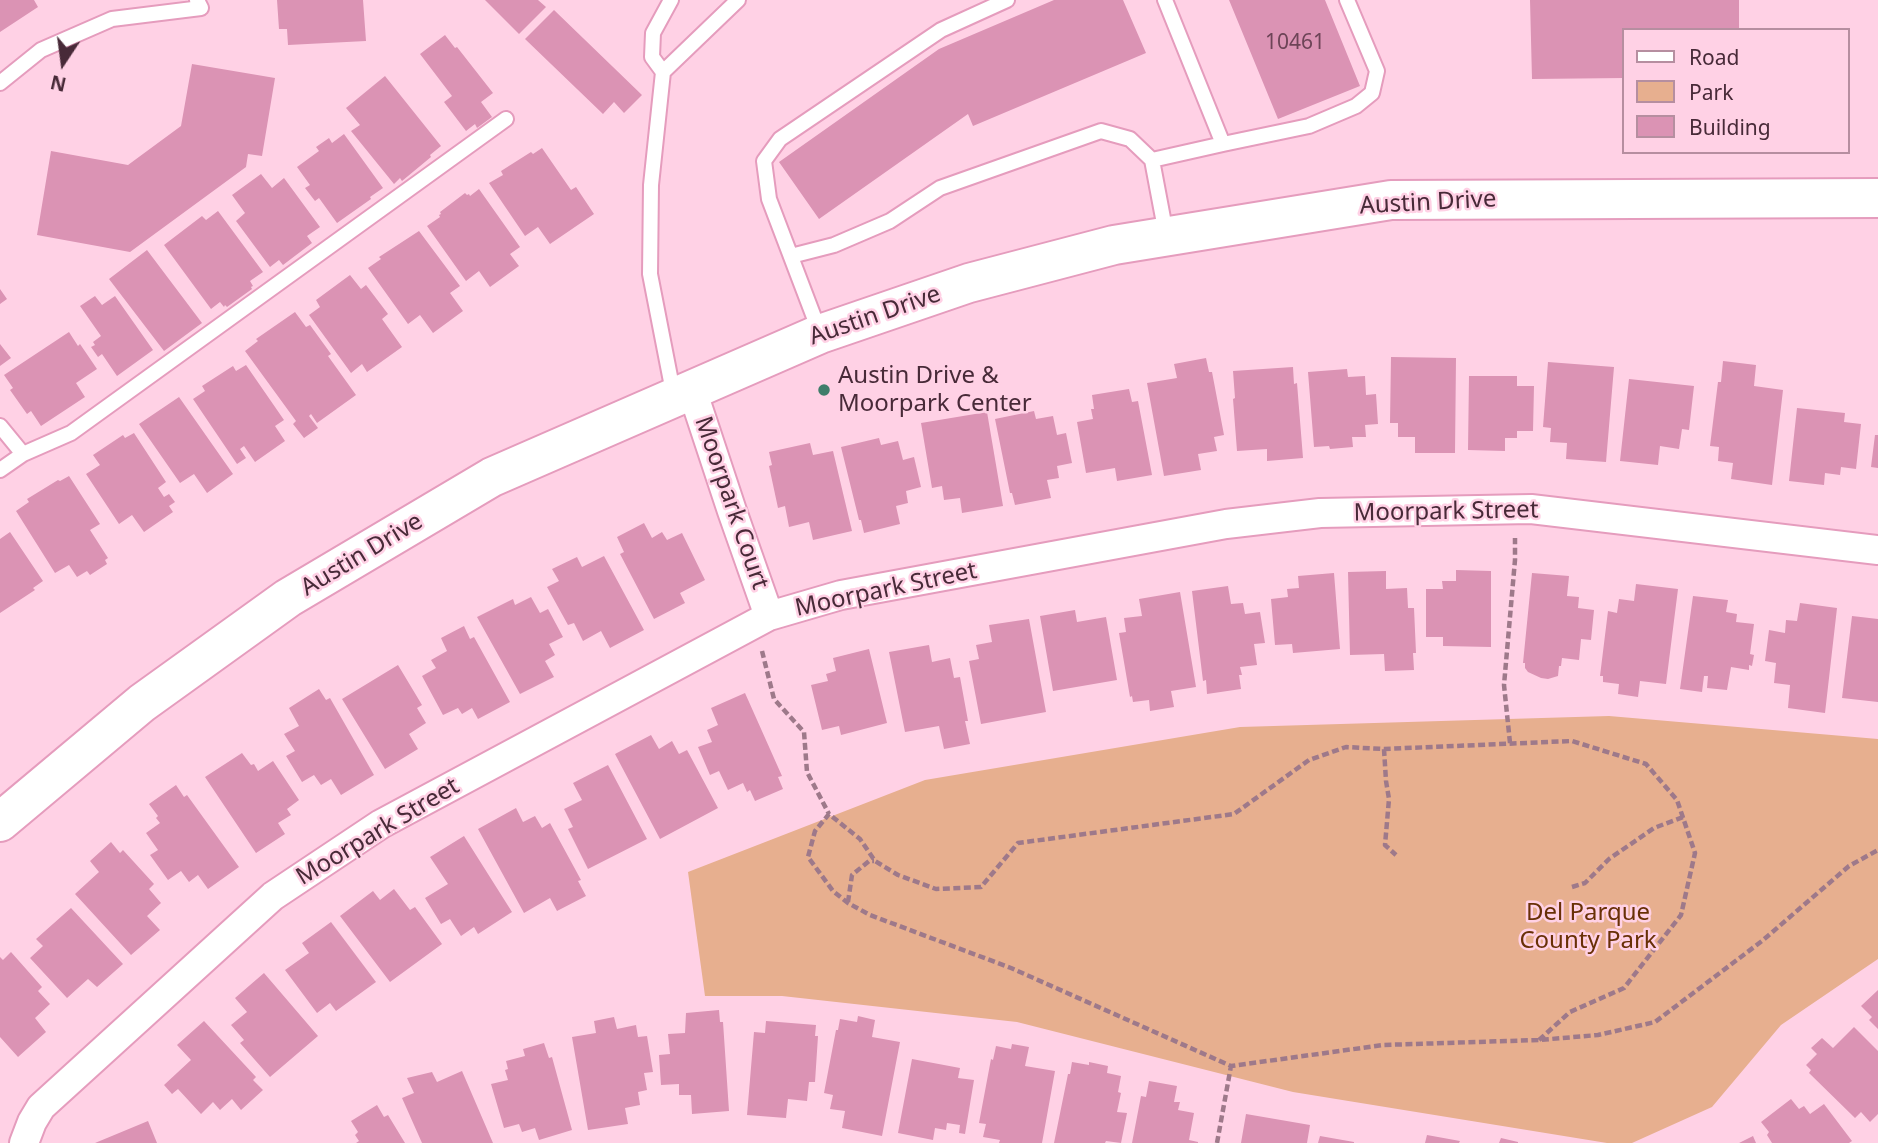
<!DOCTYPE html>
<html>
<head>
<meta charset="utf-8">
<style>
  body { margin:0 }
  #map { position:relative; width:1878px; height:1143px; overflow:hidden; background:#ffd1e5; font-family:"Noto Sans",sans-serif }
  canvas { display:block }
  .legend { position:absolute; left:1622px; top:28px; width:228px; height:126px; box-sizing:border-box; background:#ffd1e5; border:2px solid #b68ea0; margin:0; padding:9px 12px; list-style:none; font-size:21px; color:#482a38 }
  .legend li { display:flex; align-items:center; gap:14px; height:35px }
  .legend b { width:35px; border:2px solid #b68ea0 }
  .north { position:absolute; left:28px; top:28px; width:70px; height:70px; -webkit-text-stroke:5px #ffd1e5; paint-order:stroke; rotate:193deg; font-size:19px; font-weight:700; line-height:28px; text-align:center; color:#482a38 }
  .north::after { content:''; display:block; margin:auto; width:24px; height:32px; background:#482a38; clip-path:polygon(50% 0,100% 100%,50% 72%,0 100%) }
</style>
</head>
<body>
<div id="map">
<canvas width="1878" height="1143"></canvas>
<ul class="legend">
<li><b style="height:9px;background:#fff"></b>Road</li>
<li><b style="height:19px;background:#e7af8f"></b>Park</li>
<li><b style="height:19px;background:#db93b4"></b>Building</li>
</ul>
<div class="north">N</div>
</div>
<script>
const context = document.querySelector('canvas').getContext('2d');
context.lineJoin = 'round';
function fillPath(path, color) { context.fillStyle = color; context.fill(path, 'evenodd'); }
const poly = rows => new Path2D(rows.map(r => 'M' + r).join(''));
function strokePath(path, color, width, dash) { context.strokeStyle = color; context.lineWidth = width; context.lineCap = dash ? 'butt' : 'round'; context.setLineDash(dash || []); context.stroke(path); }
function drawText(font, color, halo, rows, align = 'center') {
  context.font = font + ' "Noto Sans",sans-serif'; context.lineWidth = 5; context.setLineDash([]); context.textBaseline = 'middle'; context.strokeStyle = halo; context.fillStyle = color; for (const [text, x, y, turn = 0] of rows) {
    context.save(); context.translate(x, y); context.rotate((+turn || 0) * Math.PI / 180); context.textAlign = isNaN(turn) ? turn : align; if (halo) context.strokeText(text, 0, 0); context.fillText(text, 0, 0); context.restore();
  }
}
fillPath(poly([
  [1609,716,1878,739,1878,959,1781,1025,1712,1107,1632,1143,1607,1143,1293,1092,1017,1022,782,996,705,996,688,872,925,780,1240,727]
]), '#e7af8f');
fillPath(poly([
  [0,0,34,0,38,7,0,32],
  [277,0,363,0,366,41,288,45,287,29,279,29],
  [485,0,538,0,546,7,519,34],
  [1054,0,1123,0,1146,53,973,126,968,114,819,219,779,162,939,49],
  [1229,0,1325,0,1360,86,1278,119],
  [1530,0,1739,0,1739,30,1624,30,1624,78,1532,79],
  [554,10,642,95,624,113,614,102,603,114,525,39],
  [445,35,455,48,457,47,493,93,481,102,492,117,477,128,475,124,466,131,444,102,452,96,420,54],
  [192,64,275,78,262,156,248,154,246,167,130,252,37,235,51,151,128,165,181,126],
  [385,76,441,146,430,155,431,157,402,181,400,178,394,184,351,131,360,125,346,108],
  [344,134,383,188,370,197,371,199,337,223,319,198,315,201,305,188,310,185,297,167,319,151,316,147,329,138,332,143],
  [542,148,571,190,576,187,594,214,550,244,538,227,525,236,489,183,503,175,501,171,531,152,533,154],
  [261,174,272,188,284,178,320,227,307,236,312,243,283,265,279,260,270,267,236,221,245,213,232,195],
  [479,189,520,247,510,254,519,266,490,287,479,271,466,281,427,226,440,217,439,215,441,214,440,212,465,193,467,195,469,194,470,196],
  [218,211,263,272,250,281,253,286,251,287,252,289,227,307,225,305,224,307,220,302,211,309,164,245,202,216,206,220],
  [419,231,460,286,450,293,463,311,433,333,420,315,408,324,368,268,381,259,379,257],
  [147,250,202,323,164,351,109,279],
  [350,275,361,289,366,285,388,314,382,319,402,347,367,372,362,364,351,373,309,315,320,307,316,300],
  [0,289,7,299,0,304],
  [95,296,102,305,115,296,153,350,117,376,102,354,98,357,91,347,95,345,93,342,101,336,80,306],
  [295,312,306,327,310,325,331,354,328,356,356,395,317,423,311,414,309,416,318,428,304,438,293,424,296,421,245,351,258,341,256,339],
  [69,332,78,346,80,344,97,369,76,383,85,397,41,426,31,411,27,414,10,390,13,388,4,375],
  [0,344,11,358,0,366],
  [1391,357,1456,358,1455,453,1415,453,1415,437,1398,437,1398,423,1390,423],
  [1206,358,1209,372,1212,372,1224,435,1214,437,1217,451,1198,454,1201,470,1164,476,1147,383,1177,378,1174,364],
  [1723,361,1756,365,1754,386,1783,390,1772,485,1731,479,1733,463,1718,461,1719,447,1710,446,1718,382,1721,382],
  [1548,362,1614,367,1606,462,1566,459,1567,443,1550,442,1551,428,1543,427],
  [246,365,284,420,275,426,285,441,255,462,244,446,240,449,246,458,237,464,193,399,205,391,202,386,233,366,236,371],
  [1293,367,1294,384,1297,383,1303,458,1267,461,1267,449,1237,451,1233,399,1235,398,1233,371],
  [1347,369,1348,377,1365,376,1366,395,1376,394,1378,424,1365,425,1366,437,1352,437,1353,447,1330,449,1329,446,1314,447,1308,372],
  [1469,376,1517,376,1517,386,1534,386,1533,431,1517,431,1517,438,1505,438,1505,451,1468,450],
  [1629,379,1694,386,1689,430,1682,429,1679,449,1660,446,1658,465,1620,461],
  [1129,389,1132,402,1138,401,1152,475,1117,481,1115,468,1086,473,1077,422,1093,419,1091,409,1094,409,1092,395],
  [179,397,233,474,207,493,194,474,180,483,139,424],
  [1797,408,1845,413,1844,422,1861,424,1856,469,1841,467,1840,475,1825,473,1824,485,1789,481],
  [1034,411,1036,419,1053,416,1057,435,1066,433,1072,463,1057,466,1059,478,1047,480,1051,498,1015,505,1012,493,1010,493,995,419],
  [987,412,1003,506,962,513,960,498,944,500,942,486,932,488,921,423],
  [134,433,166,482,158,488,164,497,169,494,175,502,169,506,173,512,144,532,132,515,119,524,86,474,100,465,93,455,123,435,125,438],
  [1875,435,1878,435,1878,468,1871,467],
  [879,438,881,445,898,441,903,460,914,457,921,487,906,491,908,503,896,506,900,524,864,533,861,520,859,520,841,447],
  [810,443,813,455,833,451,852,531,813,540,809,522,789,527,785,506,778,508,769,466,772,465,769,452],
  [69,476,100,524,90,530,108,558,105,560,107,564,90,575,87,571,77,577,69,565,55,573,16,511,29,502,27,499,58,480,60,481],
  [644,523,652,538,662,532,667,540,682,533,705,580,680,593,685,603,654,619,620,554,624,552,617,537],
  [10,532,43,581,33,588,35,590,0,613,0,539],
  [604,556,644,630,610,648,601,631,583,641,574,623,568,625,547,587,559,581,552,569,577,557,582,567],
  [1456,570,1491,571,1491,647,1443,646,1443,637,1426,637,1426,589,1443,589,1442,581,1456,581],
  [1386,571,1386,589,1407,588,1408,608,1414,608,1416,653,1413,653,1414,670,1385,671,1384,654,1350,655,1348,572],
  [1334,573,1340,649,1293,653,1292,644,1275,645,1271,599,1288,597,1287,589,1299,588,1298,576],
  [1532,573,1569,576,1567,596,1579,597,1578,608,1594,610,1591,640,1581,639,1579,660,1562,658,1561,666,1559,666,1558,676,1548,679,1541,678,1528,672,1525,668,1525,663,1523,663],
  [1636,584,1678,589,1666,684,1640,681,1638,697,1618,694,1619,684,1603,682,1603,676,1600,676,1608,611,1617,613,1619,599,1634,601],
  [1228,586,1231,604,1243,603,1245,614,1260,612,1265,643,1254,644,1257,665,1240,667,1242,675,1239,675,1241,689,1207,694,1206,680,1203,681,1192,591],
  [1180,592,1196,687,1171,691,1174,707,1150,711,1149,700,1133,702,1132,696,1130,697,1119,633,1126,632,1124,618,1142,616,1139,599],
  [1693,596,1728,600,1726,612,1737,614,1736,622,1754,624,1750,654,1754,655,1752,666,1749,665,1749,670,1731,667,1727,690,1707,688,1708,676,1704,676,1702,692,1680,689],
  [531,597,540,613,548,609,563,637,549,644,555,655,545,661,554,677,520,694,477,617,513,599,515,605],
  [1800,603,1837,608,1825,713,1788,708,1790,685,1774,683,1776,663,1765,661,1769,630,1785,633,1786,620,1797,621],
  [1075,610,1077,622,1106,617,1117,680,1053,691,1040,616],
  [1852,616,1878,619,1878,702,1842,698],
  [1029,619,1046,712,981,724,969,661,979,659,976,645,992,642,989,625],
  [464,626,470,639,474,637,510,702,478,719,472,708,462,714,458,708,443,715,422,676,436,668,431,660,447,651,441,638],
  [929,645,932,662,950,658,954,678,960,677,968,721,965,721,970,744,944,749,939,726,905,732,889,652],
  [869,649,887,723,841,735,839,726,822,730,811,685,828,681,826,674,836,671,833,658],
  [398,665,422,705,417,708,426,723,409,734,418,749,385,769,342,699],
  [319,689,326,700,330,698,374,775,341,795,331,779,321,785,314,775,302,782,286,756,295,751,284,734,299,726,289,708],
  [745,693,782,776,778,777,783,789,755,801,750,790,747,792,743,783,728,790,719,771,710,775,698,747,712,742,707,730,718,725,711,708],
  [651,735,659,749,672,741,679,754,687,750,718,808,660,839,615,754],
  [242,753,251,765,254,764,258,771,273,761,299,800,287,809,291,815,278,823,285,834,256,853,205,777],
  [608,765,647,839,588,869,568,829,573,827,564,809,582,800,573,783],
  [176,785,184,797,187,795,239,867,208,889,198,875,189,882,181,871,168,880,150,855,158,850,146,833,160,823,156,818,158,816,149,804],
  [516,808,523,822,535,816,542,828,550,823,581,880,578,881,586,896,557,911,550,898,524,913,478,829],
  [464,836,512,912,478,934,474,927,461,936,450,919,441,924,425,898,448,884,430,857],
  [111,842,120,853,123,850,154,884,149,889,161,903,147,916,160,930,131,955,75,894,99,872,90,861],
  [394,889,410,910,415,907,442,944,390,982,340,916,373,891,380,900],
  [71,908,123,964,97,987,88,979,67,998,30,958,43,946,36,939],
  [331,922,376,982,336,1011,330,1003,317,1013,285,970,309,953,302,943],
  [11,952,42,987,38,991,50,1004,35,1018,46,1032,18,1057,0,1037,0,957,3,960],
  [264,973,318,1036,270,1077,240,1043,244,1040,231,1025,247,1012,235,998],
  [1878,990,1878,1029,1869,1020,1872,1017,1861,1006],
  [719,1010,720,1022,723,1022,729,1111,692,1114,691,1095,679,1095,679,1084,661,1085,659,1055,670,1054,668,1034,685,1033,686,1013],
  [858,1016,875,1020,872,1037,900,1042,882,1136,842,1128,845,1111,830,1109,833,1095,824,1093,836,1030,838,1030,840,1019,857,1022],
  [614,1017,617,1029,636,1025,638,1037,647,1036,653,1072,644,1073,647,1090,638,1092,640,1105,625,1108,628,1124,588,1130,572,1037,596,1033,594,1021],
  [204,1021,256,1077,253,1080,263,1090,241,1110,232,1099,220,1110,213,1102,201,1114,178,1089,172,1094,164,1085,191,1060,177,1045],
  [766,1021,816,1025,815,1036,818,1036,815,1082,809,1082,807,1101,788,1099,786,1118,747,1115,754,1032,765,1033],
  [1854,1027,1878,1051,1878,1114,1870,1122,1861,1112,1855,1118,1809,1073,1811,1070,1806,1065,1817,1054,1811,1048,1822,1038,1833,1048],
  [544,1043,549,1058,552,1057,572,1130,539,1140,535,1128,522,1132,519,1124,504,1128,491,1084,508,1080,505,1070,508,1069,506,1061,525,1056,523,1049],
  [1012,1044,1029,1047,1025,1066,1055,1071,1042,1143,999,1143,1000,1140,983,1137,986,1124,979,1123,991,1059,993,1060,996,1046,1011,1049],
  [912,1059,960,1068,958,1078,974,1080,965,1134,959,1133,960,1125,947,1123,946,1130,935,1128,933,1140,898,1133],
  [1072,1062,1089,1065,1089,1062,1108,1066,1107,1073,1121,1076,1118,1092,1121,1093,1117,1112,1127,1113,1121,1143,1106,1141,1105,1143,1054,1143,1068,1074,1070,1074],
  [462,1071,493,1143,422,1143,402,1098,414,1093,407,1078,432,1072,437,1082],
  [1149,1081,1177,1086,1174,1102,1180,1102,1178,1110,1194,1113,1189,1140,1198,1142,1198,1143,1132,1143,1141,1096,1146,1097],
  [1791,1099,1799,1109,1804,1106,1810,1114,1824,1104,1852,1141,1849,1143,1772,1143,1767,1135,1769,1132,1761,1122],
  [377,1105,384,1117,388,1115,405,1143,356,1143,359,1141,355,1135,358,1132,351,1121],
  [1246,1114,1310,1125,1307,1143,1241,1143],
  [148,1121,157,1143,95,1143],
  [1427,1135,1460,1141,1459,1143,1425,1143],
  [1320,1136,1354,1142,1354,1143,1318,1143],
  [1753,1136,1756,1143,1739,1143],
  [1501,1138,1518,1142,1518,1143,1499,1143]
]), '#db93b4');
const service = poly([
  [1165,0,1223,144,1152,160,1166,234],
  [663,72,652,57,653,33,671,0],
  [0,83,41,50,112,19,201,8,197,0],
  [1223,144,1309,126,1356,106,1372,93,1377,71,1347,0],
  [791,256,834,245,890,221,940,188,1101,131,1130,139,1152,160],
  [820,333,769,199,764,161,780,139,941,30,1007,0],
  [674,397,650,274,651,185,663,72,738,0],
  [0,426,23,454],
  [0,470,23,454,71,433,506,119]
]);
const minor = poly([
  [692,390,732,511,769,616],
  [24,1143,32,1122,41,1107,273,896,381,824,769,616,841,595,1226,524,1320,513,1531,509,1878,550]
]);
const secondary = poly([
  [0,822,142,703,288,598,492,477,820,334,969,283,1114,245,1391,200,1878,198]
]);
strokePath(service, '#e59cbd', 18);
strokePath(minor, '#e59cbd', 32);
strokePath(secondary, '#e59cbd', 42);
strokePath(poly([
  [762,651,774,699,804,732,807,772,829,814],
  [1510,743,1504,685,1515,560,1515,538],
  [1384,749,1386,781,1389,799,1385,845,1396,855],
  [1572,887,1585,883,1609,859,1654,828,1683,817],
  [848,902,852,875,869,861,874,861],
  [1539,1040,1570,1012,1624,988,1681,915,1695,853,1677,800,1646,764,1572,741,1384,749,1346,747,1309,760,1234,814,1018,843,981,887,936,889,898,875,875,861,860,839,829,814,815,831,808,857,833,891,848,903,870,915,1011,968,1231,1066,1383,1045,1539,1040,1598,1035,1655,1022,1762,941,1849,866,1878,850],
  [1217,1143,1231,1066]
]), '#9e798a', 4.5, [7, 3.5]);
strokePath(service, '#fff', 14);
strokePath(minor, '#fff', 28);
strokePath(secondary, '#fff', 38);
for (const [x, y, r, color] of [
  [824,390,7,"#3f7d6a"]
]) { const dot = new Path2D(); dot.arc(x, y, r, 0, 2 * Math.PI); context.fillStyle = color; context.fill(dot); strokePath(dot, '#ffd1e5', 2.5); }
drawText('21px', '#6d4457', null, [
  ["10461",1295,43]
]);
drawText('24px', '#482a38', '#ffd1e5', [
  ["Austin Drive",1428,203,-3],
  ["Austin Drive",875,316,-19],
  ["Moorpark Court",731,503,71],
  ["Moorpark Street",1446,512,-1],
  ["Austin Drive",362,555,-31],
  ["Moorpark Street",886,590,-12],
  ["Moorpark Street",378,832,-31]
]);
drawText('24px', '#482a38', '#ffd1e5', [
  ["Austin Drive &",838,376],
  ["Moorpark Center",838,404]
], 'left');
drawText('24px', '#683006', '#ffd1e5', [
  ["Del Parque",1588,913],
  ["County Park",1588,941]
]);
</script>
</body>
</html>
